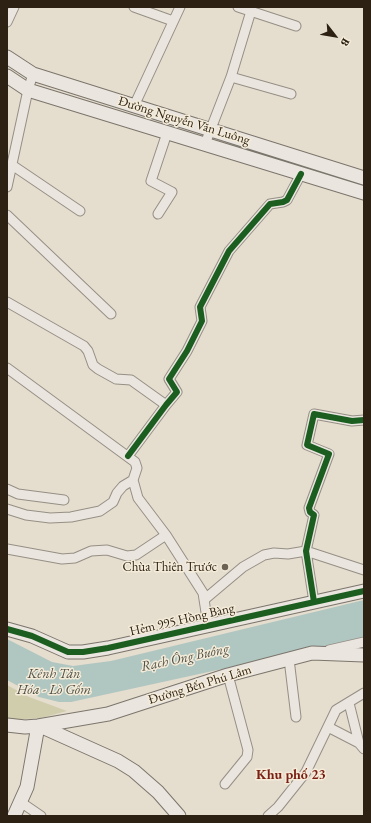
<!DOCTYPE html>
<html>
<head>
<meta charset="utf-8">
<style>
  body { margin:0 }
  #map { position:relative; width:371px; height:823px; overflow:hidden; background:#e5ddce; font-family:"EB Garamond",serif }
  canvas { display:block }
  .frame { position:absolute; inset:0; border:8px solid #2d2113; pointer-events:none }
  .north { position:absolute; left:315px; top:16px; width:40px; height:40px; -webkit-text-stroke:3px #f4ebd9; paint-order:stroke; rotate:121deg; font-size:11px; font-weight:700; line-height:16px; text-align:center; color:#2d2113 }
  .north::after { content:''; display:block; margin:auto; width:14px; height:18px; background:#2d2113; clip-path:polygon(50% 0,100% 100%,50% 72%,0 100%) }
</style>
</head>
<body>
<div id="map">
<canvas width="371" height="823"></canvas>
<div class="frame"></div>
<div class="north">B</div>
</div>
<script>
const context = document.querySelector('canvas').getContext('2d');
context.lineJoin = 'round';
function fillPath(path, color) { context.fillStyle = color; context.fill(path, 'evenodd'); }
const poly = rows => new Path2D(rows.map(r => 'M' + r).join(''));
function strokePath(path, color, width, dash) { context.strokeStyle = color; context.lineWidth = width; context.lineCap = dash ? 'butt' : 'round'; context.setLineDash(dash || []); context.stroke(path); }
function drawText(font, color, halo, rows, align = 'center') {
  context.font = font + ' "EB Garamond",serif'; context.lineWidth = 3; context.setLineDash([]); context.textBaseline = 'middle'; context.strokeStyle = halo; context.fillStyle = color; for (const [text, x, y, turn = 0] of rows) {
    context.save(); context.translate(x, y); context.rotate((+turn || 0) * Math.PI / 180); context.textAlign = isNaN(turn) ? turn : align; if (halo) context.strokeText(text, 0, 0); context.fillText(text, 0, 0); context.restore();
  }
}
fillPath(poly([
  [7,685,29,697,67,711,41,718,7,720]
]), '#d0cdac');
fillPath(poly([
  [364,600,364,638,71,702,59,702,39,697,7,680,7,639,52,662,73,666,88,664,111,661]
]), '#b0c6c0');
const street = poly([
  [134,7,173,21],
  [238,7,296,26],
  [7,22,14,7],
  [231,77,291,94],
  [134,106,180,7],
  [205,144,231,77,251,11],
  [12,165,80,211],
  [7,187,28,90,33,74],
  [158,214,172,192,151,181,167,133],
  [7,215,111,314],
  [7,302,84,346,88,351,93,365,98,369,116,379,131,380,166,405],
  [7,368,135,462,137,468,133,480,138,498,166,535,203,593,208,625],
  [128,456,166,405,177,392,169,379,187,351,202,321,200,307,229,251,270,204,283,202,287,200,301,174],
  [7,489,18,494,64,500],
  [7,509,26,515,50,518,71,517,100,511,113,502,117,493,123,486,133,480],
  [7,549,62,559,75,558,91,551,107,550,127,556,136,555,166,535],
  [205,599,243,567,264,555,274,553,288,554,306,551,364,570],
  [314,602,306,551,314,515,310,512,309,508,329,454,307,445,314,414,352,421,364,420],
  [329,650,364,642],
  [289,659,296,717],
  [349,703,359,743],
  [328,727,359,743,364,749],
  [225,784,247,757,248,750,228,675],
  [22,803,41,816],
  [268,816,278,807,306,772,336,710,364,693]
]);
const secondary = poly([
  [7,57,33,74,364,178],
  [7,76,28,90,364,193],
  [7,629,32,636,68,652,83,652,108,648,364,591],
  [7,725,25,727,38,726,108,714,228,675,312,653,364,655],
  [40,726,118,761,134,771,158,792,179,816],
  [14,816,27,787,38,726]
]);
strokePath(street, '#958f85', 11);
strokePath(secondary, '#7b756c', 15);
strokePath(street, '#eae6df', 9);
strokePath(secondary, '#eae6df', 13);
strokePath(poly([
  [128,456,166,405,177,392,169,379,187,351,202,321,200,307,229,251,270,204,283,202,287,200,301,174],
  [314,602,306,551,314,515,310,512,309,508,329,454,307,445,314,414,352,421,364,420],
  [7,629,32,636,68,652,83,652,108,648,364,591]
]), '#1b5e20', 6);
for (const [x, y, r, color] of [
  [225,567,4,"#6d6354"]
]) { const dot = new Path2D(); dot.arc(x, y, r, 0, 2 * Math.PI); context.fillStyle = color; context.fill(dot); strokePath(dot, '#f4ebd9', 1.5); }
drawText('13px', '#2d2113', '#f4ebd9', [
  ["Đường Nguyễn Văn Luông",184,121,17],
  ["Hẻm 995 Hồng Bàng",182,620,-13],
  ["Đường Bến Phú Lâm",200,685,-17]
]);
drawText('13px', '#2d2113', '#f4ebd9', [
  ["Chùa Thiên Trước",217,567]
], 'right');
drawText('italic 14px', '#4e5045', '#f4ebd9', [
  ["Rạch Ông Buông",185,658,-12],
  ["Kênh Tân",54,674],
  ["Hóa - Lò Gốm",54,690]
]);
drawText('bold 14px', '#7a1f14', '#f4ebd9', [
  ["Khu phố 23",291,775]
]);
</script>
</body>
</html>
